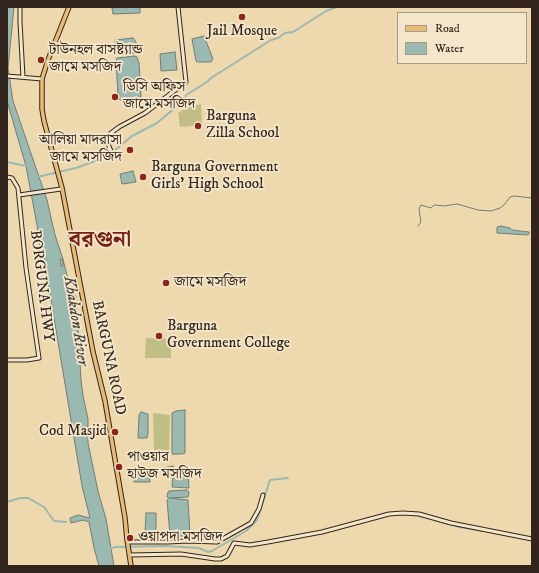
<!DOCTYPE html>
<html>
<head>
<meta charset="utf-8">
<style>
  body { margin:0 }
  #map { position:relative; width:539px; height:573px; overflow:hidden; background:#eed9ae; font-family:"IM FELL DW Pica",serif }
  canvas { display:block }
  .frame { position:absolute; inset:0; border:8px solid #32251d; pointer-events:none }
  .legend { position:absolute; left:397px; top:12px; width:130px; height:52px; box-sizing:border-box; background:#f4e6ca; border:1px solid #a69985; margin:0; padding:5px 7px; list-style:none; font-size:12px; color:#32251d }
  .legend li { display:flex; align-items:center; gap:8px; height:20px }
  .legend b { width:20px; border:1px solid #a69985 }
</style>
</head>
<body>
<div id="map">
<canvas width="539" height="573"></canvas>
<div class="frame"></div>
<ul class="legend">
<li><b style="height:5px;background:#e7bc77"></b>Road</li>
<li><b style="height:11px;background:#9ab9b0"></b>Water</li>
</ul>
</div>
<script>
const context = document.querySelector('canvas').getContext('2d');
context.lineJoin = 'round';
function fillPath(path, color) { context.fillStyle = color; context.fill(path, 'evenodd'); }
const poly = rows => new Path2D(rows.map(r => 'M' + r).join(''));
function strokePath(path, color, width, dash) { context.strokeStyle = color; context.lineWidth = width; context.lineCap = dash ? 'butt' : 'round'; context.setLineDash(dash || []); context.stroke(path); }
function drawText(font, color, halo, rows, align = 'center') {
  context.font = font + ' "IM FELL DW Pica","Noto Serif Bengali",serif'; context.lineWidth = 3.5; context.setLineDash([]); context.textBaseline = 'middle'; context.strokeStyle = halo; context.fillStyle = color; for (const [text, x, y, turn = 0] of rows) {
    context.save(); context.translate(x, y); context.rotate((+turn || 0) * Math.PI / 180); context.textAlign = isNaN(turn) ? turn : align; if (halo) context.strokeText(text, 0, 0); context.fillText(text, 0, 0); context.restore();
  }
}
fillPath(poly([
  [201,104,202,125,180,127,178,113,186,108],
  [146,338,171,339,171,358,145,358],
  [153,413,170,415,169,451,154,450]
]), '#c0bd85');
const water = poly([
  [7,7,14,7,8,68,13,101,47,200,55,235,64,262,62,262,62,259,60,259,61,266,63,266,62,263,64,263,69,283,69,289,76,296,81,380,83,396,88,419,88,443,98,491,106,519,114,566,99,566,94,548,89,522,83,520,71,523,70,518,78,515,90,518,82,486,44,258,39,242,37,225,26,166,7,101,7,7],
  [118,7,140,7,140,13,113,14,112,8,118,7],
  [204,36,213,59,211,62,197,62,196,61,192,39,204,36],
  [133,38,136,42,136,53,116,54,115,40,133,38],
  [175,52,177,70,161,71,160,54,175,52],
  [134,56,137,57,139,63,141,97,130,100,120,100,118,96,116,60,117,58,134,56],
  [133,171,136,182,122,184,120,174,133,171],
  [501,226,510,228,512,230,529,232,529,234,527,235,497,233,497,227,501,226],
  [185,410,185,453,182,454,172,454,172,413,176,411,185,410],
  [141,412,148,414,148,434,147,438,138,438,139,415,141,412],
  [173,466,174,473,188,473,189,488,172,487,173,473,165,473,164,468,173,466],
  [149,468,150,482,134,482,133,470,149,468],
  [187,490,189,492,188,497,170,498,188,500,190,535,188,536,171,536,170,535,167,500,169,498,167,497,168,492,169,491,187,490],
  [146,513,156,513,156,533,145,533,146,513]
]);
fillPath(water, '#9ab9b0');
strokePath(water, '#707e75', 1);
strokePath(poly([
  [418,226,421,222,419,209,421,205,431,208,434,205,444,206,457,204,478,210,491,211,500,208,504,205,510,197,514,196,532,198]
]), '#707e75', 1);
strokePath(poly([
  [7,162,26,166],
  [37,177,76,168,95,161,114,151,132,136,157,123,170,112,185,98,186,95,207,82,211,78,271,40,278,38,285,33,293,32,326,11,337,7],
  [7,502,20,498,28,498,44,507,54,521,66,522],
  [415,515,425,517],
  [441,521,459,527,483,531],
  [110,549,115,547,165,546,199,548,208,552,212,551,246,531,257,520,270,480,288,478]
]), '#9ab9b0', 2);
const secondary = poly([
  [20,7,20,22,23,77],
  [7,76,42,79],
  [111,151,108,144,107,136,119,127,145,113,186,82,178,7],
  [7,177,12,178,18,188,26,268,39,358,27,360,7,360],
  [19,195,61,189],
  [128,542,168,542,187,541,217,542,251,523,259,509,263,495],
  [130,555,181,554,215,559,221,559,227,556,234,543,250,545,268,542,322,532,389,514,403,513,419,514,451,523,532,539]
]);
const primary = poly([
  [69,7,48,60,42,79,42,109,44,121,62,188,93,352,105,401,125,518,127,540],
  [127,539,131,566]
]);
strokePath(secondary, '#32251d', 5);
strokePath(primary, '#32251d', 5.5);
strokePath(secondary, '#f4e6ca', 3);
strokePath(primary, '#e7bc77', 3.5);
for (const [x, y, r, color] of [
  [242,17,4,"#8f2418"],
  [41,60,4,"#8f2418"],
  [115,97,4,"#8f2418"],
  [198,126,4,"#8f2418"],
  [130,150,4,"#8f2418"],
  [143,177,4,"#8f2418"],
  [166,283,4,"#8f2418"],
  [159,336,4,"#8f2418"],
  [115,432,4,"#8f2418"],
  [119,467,4,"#8f2418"],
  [130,538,4,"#8f2418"]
]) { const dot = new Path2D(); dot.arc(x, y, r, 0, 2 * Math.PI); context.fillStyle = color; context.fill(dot); strokePath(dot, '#f4e6ca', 1.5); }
drawText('15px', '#32251d', '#f4e6ca', [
  ["Jail Mosque",242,32,"center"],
  ["টাউনহল বাসষ্ট্যান্ড",49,51],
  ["জামে মসজিদ",49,68],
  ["ডিসি অফিস",123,88],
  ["জামে মসজিদ",123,105],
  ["Barguna",206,117],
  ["Zilla School",206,134],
  ["আলিয়া মাদরাসা",122,141,"right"],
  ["জামে মসজিদ",122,158,"right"],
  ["Barguna Government",151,168],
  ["Girls' High School",151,185],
  ["জামে মসজিদ",174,283],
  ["Barguna",167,327],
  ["Government College",167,344],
  ["Cod Masjid",107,432,"right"],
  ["পাওয়ার",127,458],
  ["হাউজ মসজিদ",127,475],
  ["ওয়াপদা মসজিদ",138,538]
], 'left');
drawText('15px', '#32251d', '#f4e6ca', [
  ["BORGUNA HWY",41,286,83],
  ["BARGUNA ROAD",108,358,78]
]);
drawText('italic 16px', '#4c4a42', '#f4e6ca', [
  ["Khakdon River",75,321,81]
]);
drawText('bold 23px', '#7a1f14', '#f4e6ca', [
  ["বরগুনা",100,241]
]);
</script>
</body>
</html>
